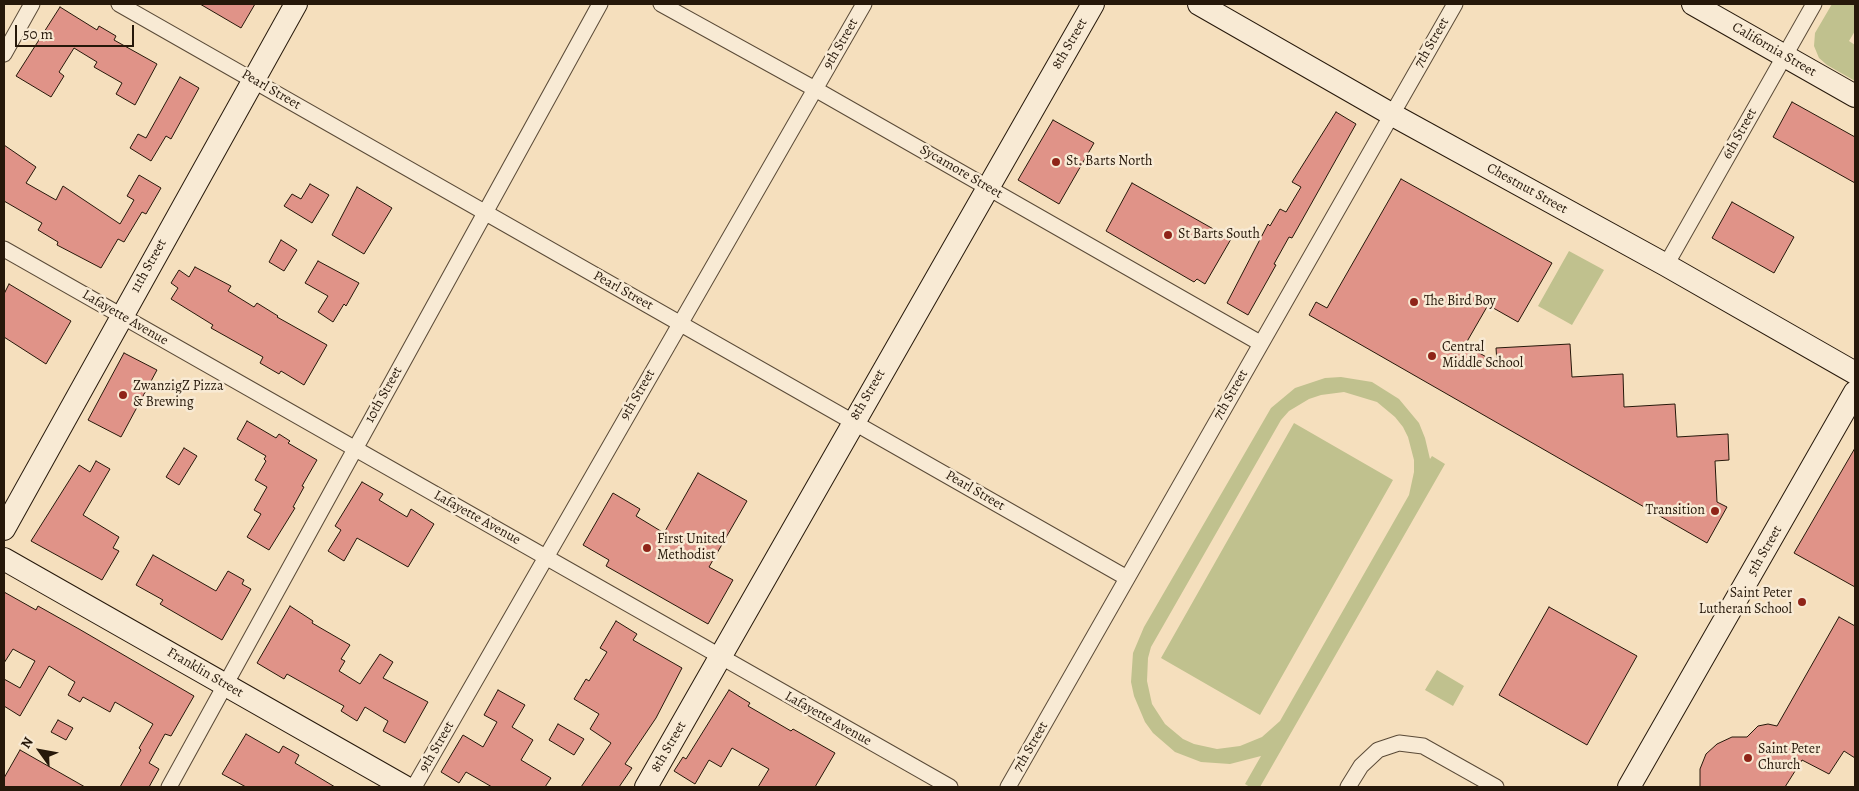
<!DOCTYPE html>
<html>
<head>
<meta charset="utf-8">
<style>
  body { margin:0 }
  #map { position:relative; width:1859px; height:791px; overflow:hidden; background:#f5dfbd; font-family:Alegreya,serif }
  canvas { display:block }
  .frame { position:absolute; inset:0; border:5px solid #26180a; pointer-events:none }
  .north { position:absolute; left:15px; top:726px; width:50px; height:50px; -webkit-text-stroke:4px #f8ead4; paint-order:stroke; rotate:302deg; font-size:14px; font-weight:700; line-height:20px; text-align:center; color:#26180a }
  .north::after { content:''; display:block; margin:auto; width:18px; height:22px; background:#26180a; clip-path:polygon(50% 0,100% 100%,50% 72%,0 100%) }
  .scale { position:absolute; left:15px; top:25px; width:119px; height:22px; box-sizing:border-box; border:2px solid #26180a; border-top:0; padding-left:6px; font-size:15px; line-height:18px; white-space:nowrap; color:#26180a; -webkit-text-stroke:4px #f8ead4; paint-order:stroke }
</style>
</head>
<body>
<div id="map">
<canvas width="1859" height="791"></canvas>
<div class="frame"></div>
<div class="north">N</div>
<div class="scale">50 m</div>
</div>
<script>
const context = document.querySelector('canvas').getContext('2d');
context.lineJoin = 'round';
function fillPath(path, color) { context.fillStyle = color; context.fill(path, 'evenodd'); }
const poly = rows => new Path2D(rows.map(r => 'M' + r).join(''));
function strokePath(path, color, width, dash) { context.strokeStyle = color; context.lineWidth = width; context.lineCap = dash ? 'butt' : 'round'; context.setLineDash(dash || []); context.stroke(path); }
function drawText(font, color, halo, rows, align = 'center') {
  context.font = font + ' Alegreya,serif'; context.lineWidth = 5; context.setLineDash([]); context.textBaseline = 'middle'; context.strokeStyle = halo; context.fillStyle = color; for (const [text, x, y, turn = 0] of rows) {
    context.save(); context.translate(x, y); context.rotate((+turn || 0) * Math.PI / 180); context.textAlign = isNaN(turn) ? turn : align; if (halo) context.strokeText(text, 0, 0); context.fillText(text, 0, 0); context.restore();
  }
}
fillPath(poly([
  [1832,4,1855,4,1855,31,1849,41,1855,45,1855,81,1827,65,1819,58,1814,46,1815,33],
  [1569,251,1604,270,1572,325,1538,306],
  [1341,377,1372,382,1399,399,1419,423,1425,438,1430,459,1432,456,1445,464,1260,787,1250,787,1245,784,1261,756,1230,764,1201,762,1175,752,1153,733,1145,722,1134,696,1131,682,1133,653,1144,627,1271,408,1295,388,1325,378],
  [1344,392,1377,402,1395,417,1403,427,1408,437,1414,460,1414,472,1409,495,1280,721,1262,737,1240,746,1217,749,1194,744,1183,739,1165,724,1152,704,1147,681,1148,658,1151,647,1281,420,1289,411,1309,399,1321,395],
  [1294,423,1393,480,1260,715,1161,658],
  [1437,670,1464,686,1453,706,1425,690]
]), '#c0c18e');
const building = poly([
  [200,4,255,4,241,28,200,4],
  [60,7,97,30,99,26,116,36,114,40,157,64,135,105,116,94,122,83,94,67,97,62,74,48,59,72,64,76,51,97,16,76,60,7],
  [180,77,199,88,171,139,166,136,151,161,130,148,138,134,146,138,180,77],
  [1792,102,1855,137,1855,183,1773,137,1792,102],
  [1336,112,1356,124,1292,238,1289,237,1274,264,1276,265,1248,315,1227,303,1268,224,1270,226,1280,209,1286,212,1301,187,1292,182,1336,112],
  [1053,120,1094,143,1059,204,1018,180,1053,120],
  [4,145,36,167,26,183,56,200,63,186,120,224,134,200,127,196,139,175,161,188,146,214,142,212,124,242,118,239,101,268,57,245,58,242,38,230,42,223,4,201,4,145],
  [1401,179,1552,263,1518,322,1488,305,1465,345,1497,363,1496,348,1570,344,1572,377,1623,374,1624,407,1675,404,1677,437,1728,434,1729,460,1715,461,1717,502,1727,507,1707,543,1309,315,1316,302,1327,308,1401,179],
  [1132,183,1231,239,1205,284,1197,279,1194,282,1106,231,1132,183],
  [310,184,329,195,312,223,284,206,292,194,301,199,310,184],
  [357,187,392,208,364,254,332,235,357,187],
  [1732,202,1794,237,1774,273,1712,238,1732,202],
  [281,240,297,250,284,271,269,262,281,240],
  [318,261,359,283,346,306,344,304,333,322,318,312,328,296,305,283,318,261],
  [195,267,231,286,228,291,254,307,257,303,278,316,277,317,327,345,304,385,281,371,279,374,260,363,263,357,211,328,213,325,171,299,178,288,171,283,179,270,189,277,195,267],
  [9,284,71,321,46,364,4,337,4,294,9,284],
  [124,353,157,370,121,437,88,420,124,353],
  [247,421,276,438,279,434,290,441,288,443,317,460,302,486,304,487,293,507,295,508,269,550,247,537,261,514,254,510,267,487,255,480,266,461,264,459,266,456,237,439,247,421],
  [184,448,197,456,179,485,166,477,184,448],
  [1855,448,1855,587,1794,553,1855,448],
  [96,461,110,469,83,515,119,537,113,548,119,551,102,580,31,541,79,465,90,472,96,461],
  [698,473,747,501,709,567,733,580,708,624,606,566,609,560,583,545,613,493,640,509,636,516,664,533,698,473],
  [362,482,383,494,379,500,407,517,411,509,434,524,408,567,357,538,344,561,328,551,341,530,335,526,362,482],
  [153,555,216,591,228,571,244,580,242,584,251,589,222,640,160,604,163,600,136,585,153,555],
  [4,592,36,610,38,606,79,629,194,696,171,736,165,734,149,763,159,769,149,787,120,787,141,750,139,748,153,724,115,702,110,712,83,697,80,702,68,695,75,682,49,666,20,716,4,706,4,679,20,688,35,661,13,649,4,663,4,592],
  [290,606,313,621,312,623,350,645,341,659,345,661,339,671,360,684,380,654,393,662,383,678,428,702,405,743,383,731,388,721,365,707,357,721,341,711,344,706,287,674,284,679,257,663,290,606],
  [1549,607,1637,656,1587,745,1499,695,1549,607],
  [1839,617,1855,626,1855,758,1844,751,1829,774,1802,760,1785,787,1700,787,1700,769,1706,754,1717,744,1732,737,1747,737,1758,726,1768,724,1777,726,1839,617],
  [616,621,637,634,633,640,682,668,656,718,625,764,632,768,619,787,581,787,611,743,590,729,599,714,574,699,586,679,589,681,607,652,600,648,616,621],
  [498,690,525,705,512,727,533,740,521,760,551,778,545,787,492,787,466,772,459,783,441,772,463,735,483,747,497,722,484,715,498,690],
  [729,690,750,703,748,706,791,731,793,729,835,753,815,787,758,787,769,769,732,748,721,767,709,760,695,784,674,771,683,757,686,759,729,690],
  [58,720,73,728,66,740,51,732,58,720],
  [558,724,584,739,574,755,549,740,558,724],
  [246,734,279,753,283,746,299,755,295,763,335,787,246,787,222,774,246,734],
  [20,750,85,787,4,787,4,778,20,750]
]);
fillPath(building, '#e09388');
strokePath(building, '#26180a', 1);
const street = poly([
  [119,4,1127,578],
  [661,4,815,89,1260,343],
  [4,54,32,4],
  [4,249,950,787],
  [1666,265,1814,4],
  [169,787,600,4],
  [414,787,864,4],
  [1008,787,1455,4],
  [1348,787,1361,766,1378,750,1399,743,1423,746,1496,787]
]);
const secondary = poly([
  [1199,4,1391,114,1666,265,1855,373],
  [1693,4,1855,96],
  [4,529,296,4],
  [4,559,405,787],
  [646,787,1093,4],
  [1629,787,1855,392]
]);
strokePath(street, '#5a4a37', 17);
strokePath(secondary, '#26180a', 24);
strokePath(street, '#f8ead4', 15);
strokePath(secondary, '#f8ead4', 22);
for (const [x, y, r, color] of [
  [1056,162,5,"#8f2418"],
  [1168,235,5,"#8f2418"],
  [1414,302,5,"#8f2418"],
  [1432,356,5,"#8f2418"],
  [123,395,5,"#8f2418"],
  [1715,511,5,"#8f2418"],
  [647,548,5,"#8f2418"],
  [1802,602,5,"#8f2418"],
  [1748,758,5,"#8f2418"]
]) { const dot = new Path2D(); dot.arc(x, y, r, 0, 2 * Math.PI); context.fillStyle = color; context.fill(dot); strokePath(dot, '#f8ead4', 2); }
drawText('14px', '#26180a', '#f8ead4', [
  ["7th Street",1432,43,-60],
  ["9th Street",841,44,-60],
  ["8th Street",1070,44,-60],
  ["California Street",1774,50,30],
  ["Pearl Street",271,90,30],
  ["6th Street",1740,134,-61],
  ["Sycamore Street",961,172,30],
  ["Chestnut Street",1527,189,29],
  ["11th Street",149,266,-61],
  ["Pearl Street",623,291,29],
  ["Lafayette Avenue",125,318,30],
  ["10th Street",384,395,-61],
  ["9th Street",638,395,-60],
  ["8th Street",868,395,-60],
  ["7th Street",1231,395,-60],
  ["Pearl Street",975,491,30],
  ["Lafayette Avenue",477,518,29],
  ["5th Street",1765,551,-60],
  ["Franklin Street",205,673,30],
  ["Lafayette Avenue",828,719,29],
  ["9th Street",437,747,-60],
  ["8th Street",669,747,-60],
  ["7th Street",1031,747,-60]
]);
drawText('14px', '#26180a', '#f8ead4', [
  ["St. Barts North",1066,162],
  ["St Barts South",1178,235],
  ["The Bird Boy",1424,302],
  ["Central",1442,348],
  ["Middle School",1442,364],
  ["ZwanzigZ Pizza",133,387],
  ["& Brewing",133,403],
  ["Transition",1705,511,"right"],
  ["First United",657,540],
  ["Methodist",657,556],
  ["Saint Peter",1792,594,"right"],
  ["Lutheran School",1792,610,"right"],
  ["Saint Peter",1758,750],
  ["Church",1758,766]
], 'left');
</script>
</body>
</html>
